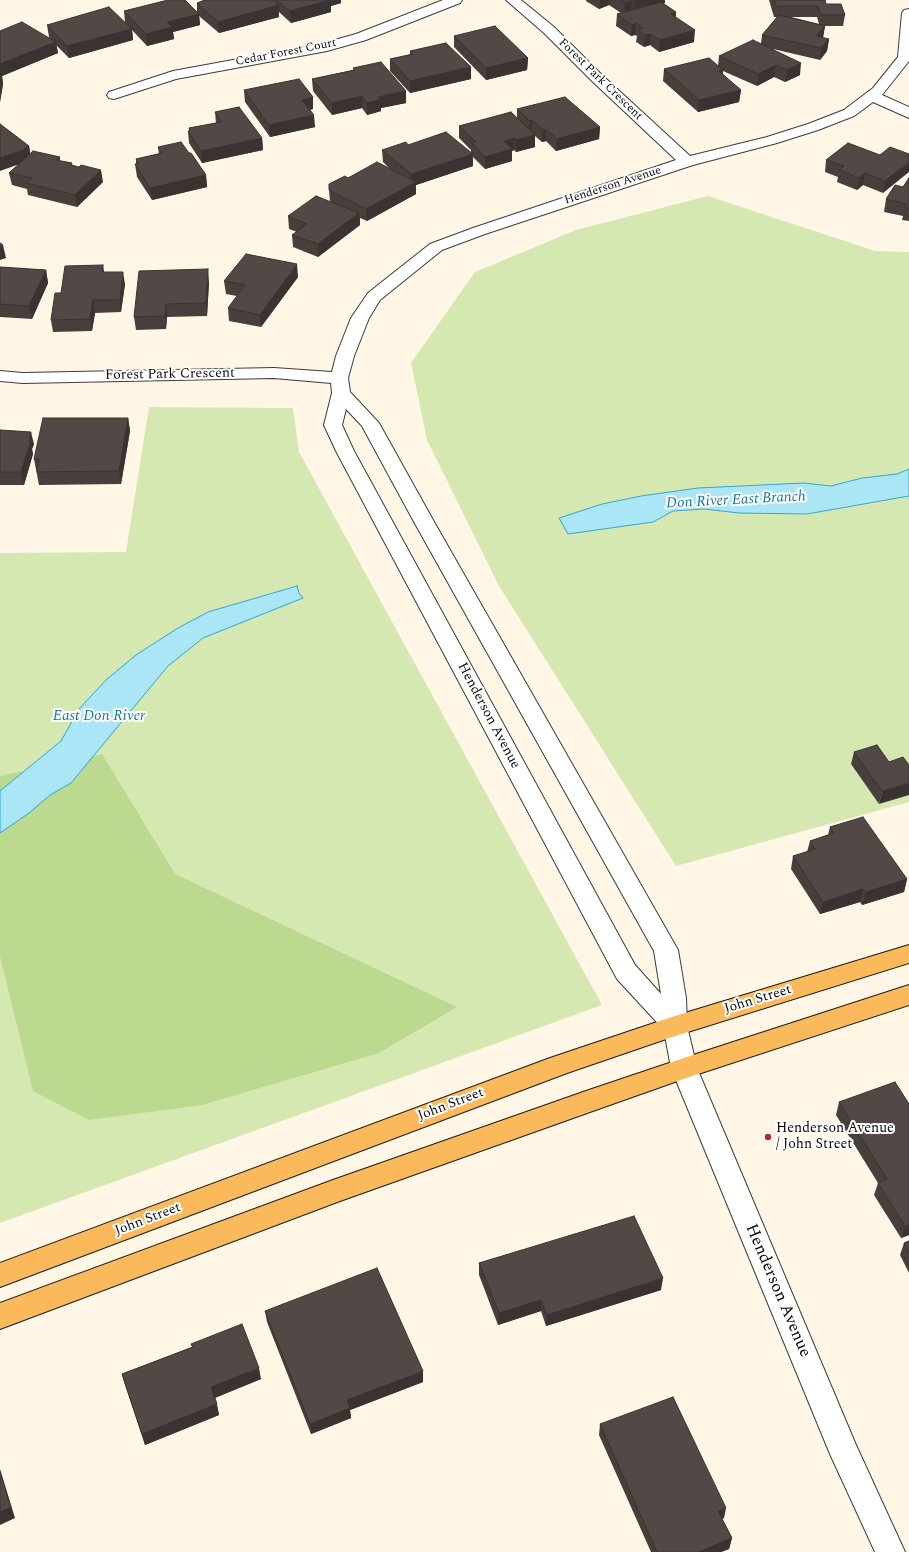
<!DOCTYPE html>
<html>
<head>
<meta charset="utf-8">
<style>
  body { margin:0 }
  canvas { display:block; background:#fff6e6 }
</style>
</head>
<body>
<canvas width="909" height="1552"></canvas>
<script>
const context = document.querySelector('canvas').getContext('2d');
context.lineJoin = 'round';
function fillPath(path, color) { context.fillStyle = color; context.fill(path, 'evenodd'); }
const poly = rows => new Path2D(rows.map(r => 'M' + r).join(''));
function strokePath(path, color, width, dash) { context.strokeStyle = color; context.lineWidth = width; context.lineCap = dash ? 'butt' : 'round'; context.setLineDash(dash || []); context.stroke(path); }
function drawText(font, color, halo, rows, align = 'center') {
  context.font = font + ' Spectral,serif'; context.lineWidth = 4; context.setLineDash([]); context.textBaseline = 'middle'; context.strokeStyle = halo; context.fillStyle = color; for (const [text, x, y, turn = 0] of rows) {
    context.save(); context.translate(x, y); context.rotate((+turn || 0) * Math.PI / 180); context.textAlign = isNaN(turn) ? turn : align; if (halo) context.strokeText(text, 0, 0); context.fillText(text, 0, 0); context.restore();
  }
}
fillPath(poly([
  [708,196,875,251,909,252,909,802,676,866,499,586,427,440,411,363,475,272,576,230],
  [149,407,293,408,299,452,602,1005,0,1223,0,553,126,552]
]), '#d6e8b1');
fillPath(poly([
  [102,754,175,874,457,1007,379,1053,202,1105,89,1120,33,1091,0,956,0,776]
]), '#bcd990');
const water = poly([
  [909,469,909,496,807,514,739,513,704,509,673,511,653,522,568,534,559,518,602,504,641,496,698,488,804,483,831,486,862,478,897,474,909,469],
  [297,586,299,593,303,598,203,638,168,666,71,783,50,795,29,813,0,833,0,791,61,741,79,709,106,680,136,655,178,628,208,612,297,586]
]);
fillPath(water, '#abe6f6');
strokePath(water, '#31a8ce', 1);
const minor = poly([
  [443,0,462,0,460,3,366,40,327,51,176,79,114,99,109,98,107,95,109,92,173,71,320,44,356,34,443,0],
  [506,0,521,0,554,27,602,75,690,156,767,137,808,124,844,110,873,88,898,57,902,13,904,10,909,9,909,61,882,95,909,107,909,118,873,102,854,116,818,130,777,143,693,165,485,234,442,250,380,300,369,318,354,356,348,378,350,392,379,423,433,520,678,950,686,998,687,1026,697,1068,856,1445,905,1552,875,1552,830,1454,671,1068,664,1030,617,979,336,451,324,425,332,393,331,383,274,378,23,383,0,381,0,371,23,373,274,368,332,372,336,356,351,318,368,293,430,244,473,228,676,160,592,81,544,33,506,0],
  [346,409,362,426,413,520,654,951,661,994,635,965,354,451,342,425,346,409]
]);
const major = poly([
  [909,945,909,963,675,1036,567,1073,0,1287,0,1263,550,1058,675,1016,909,945],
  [909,985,909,1005,686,1078,604,1107,340,1201,0,1329,0,1303,333,1180,586,1091,684,1058,909,985]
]);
strokePath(minor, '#3c3c3c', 2);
strokePath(major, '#1a1a1a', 2);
fillPath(minor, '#fff');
fillPath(major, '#faba5b');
fillPath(poly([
  [205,0,341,0,341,3,331,6,331,12,291,23,279,12,279,17,219,33,199,16,200,25,173,32,174,39,147,46,132,30,133,40,69,58,56,45,58,53,2,76,3,84,0,102,0,31,50,38,49,37,47,25,125,22,124,11,197,12,197,3],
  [586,0,665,0,665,3,663,3,676,12,676,17,694,42,659,52,650,45,644,47,636,42,637,36,635,35,631,36,616,26,617,14,621,13,609,5,599,9,586,1],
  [769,0,825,0,826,4,845,15,843,26,825,26,823,38,829,39,827,51,820,60,773,49,800,75,785,82,774,77,757,86,723,71,722,75,741,90,739,102,698,112,663,81,664,69,718,66,719,56,761,43,762,35,777,17,774,17],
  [791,17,817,17,819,24],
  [454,36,528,58,527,70,486,80,454,47],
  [410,51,471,67,471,79,410,93,390,71,390,59,410,55],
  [353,68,406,91,406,103,381,108,381,111,367,115,362,108,332,115,313,91,312,79,353,70],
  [244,90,313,97,313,109,310,110,315,127,270,137,245,102],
  [517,109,600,127,599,139,556,151,546,141,542,142,535,136,535,147,516,152,514,150,512,151,512,161,485,169,473,157,473,166,416,185,416,194,367,221,360,218,360,225,318,257,293,247,292,235,297,232,289,229,288,216,330,202,329,190,348,178,391,170,383,162,382,150,408,145,471,153,471,150,459,138,459,126,517,117],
  [215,112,262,138,263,150,202,163,189,143,188,131,189,131,189,128,216,123],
  [29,146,30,154,60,157,60,161,73,165,103,182,77,207,28,195,27,189,12,185,9,173,19,164],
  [158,147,189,153,206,175,207,187,152,200,137,177,135,164,136,164,136,159,159,154],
  [909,154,883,193,863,185,857,190,837,182,838,177,825,172,826,160,880,155],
  [909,178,909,221,902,220,903,216,884,212,886,199,903,187],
  [0,267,46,270,48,283,32,319,0,317],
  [105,272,125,284,121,312,95,313,92,331,53,332,51,320,61,293],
  [298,277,261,327,229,321,228,308,237,296,226,294,224,281],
  [209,282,207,316,167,317,166,329,136,330,134,317],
  [128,418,130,431,121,484,39,485,34,459],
  [0,430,34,444,32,449,33,454,24,485,0,485],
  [854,752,889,762,879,804,851,764],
  [830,827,907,879,904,892,862,905,860,902,820,914,791,869,793,856,807,852,810,841,828,835],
  [839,1102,909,1104,909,1235,901,1238,874,1195,878,1183,836,1115],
  [909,1241,909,1273,900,1255,904,1243],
  [479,1263,661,1290,546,1326,541,1311,498,1325,479,1275],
  [265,1311,423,1382,350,1410,351,1418,311,1434,267,1322],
  [191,1344,261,1379,215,1398,219,1415,145,1445,125,1385,122,1374,192,1347],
  [600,1424,724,1518,722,1519,732,1538,729,1549,721,1552,651,1552,599,1435]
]), '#473f3c');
fillPath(poly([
  [325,0,341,0,341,3,331,6,331,12,291,23,290,11],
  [600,0,610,0,609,5,599,9],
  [640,0,665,0,665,3,633,14,634,2],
  [632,1,631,13,625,15,625,3],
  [279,5,279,17,219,33,218,22],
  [676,12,675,24,671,14],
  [199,14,200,25,173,32,174,39,147,46,146,34,167,22],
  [636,23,635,35,631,36,632,25],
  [825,26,823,37,815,47,816,36],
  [132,29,133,40,69,58,67,46],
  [695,30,694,42,659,52,660,40],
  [651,34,650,45,644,47,645,35],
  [829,39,827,51,820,60,821,48],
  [56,42,58,53,2,76,3,84,0,102,0,64],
  [528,58,527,70,486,80,486,68],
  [801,63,800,75,785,82,787,70],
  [776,65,774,77,757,86,758,74],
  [471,67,471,79,410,93,410,81],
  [723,70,722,82,719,71],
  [741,90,739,102,698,112,699,100],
  [406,91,406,103,381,108,381,111,367,115,367,103,378,97],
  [362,96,362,108,332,115,332,103],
  [313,97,313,109,303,111,302,100],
  [314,115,315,127,270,137,269,125],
  [532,120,531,132,529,133,530,121],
  [600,127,599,139,556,151,557,139],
  [546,129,546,141,542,142,543,130],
  [535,135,535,147,516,152,516,140],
  [262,138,263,150,202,163,201,151],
  [515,138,514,150,512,151,512,161,485,169,485,157,504,141],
  [29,146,31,158,28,161,0,171,0,158],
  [473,154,473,166,416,185,416,194,367,221,366,209,411,184,411,174],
  [909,162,909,172,883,193,885,181],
  [101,170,103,182,77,207,75,195],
  [865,173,863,185,857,190,859,178],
  [206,175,207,187,152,200,150,188],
  [359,213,360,225,318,257,318,244],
  [3,245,6,258,0,260,0,247],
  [297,264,298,277,261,327,260,315],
  [103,265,105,277,102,272],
  [208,269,209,282,207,316,206,303],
  [46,270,48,283,32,319,29,306],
  [123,272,125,284,121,312,120,300],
  [93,300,95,313,92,331,90,319],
  [166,304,167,317,166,329,165,316],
  [128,418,130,431,121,484,119,471],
  [31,432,34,444,32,449,33,454,24,485,21,472,29,441],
  [909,783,909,795,879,804,882,791],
  [907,879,904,892,862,905,866,892],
  [863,889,860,902,820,914,823,902],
  [909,1225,909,1235,901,1238,905,1226],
  [663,1278,661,1290,546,1326,547,1315],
  [541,1300,541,1311,498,1325,499,1313],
  [259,1368,261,1379,214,1398,211,1387],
  [423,1371,423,1382,350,1410,351,1418,311,1434,310,1424,347,1400],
  [217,1404,219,1415,145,1445,142,1434],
  [0,1469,15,1518,0,1525],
  [726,1508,724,1518,716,1521,718,1511],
  [732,1538,729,1549,721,1552,699,1552]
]), '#393331');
const building = poly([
  [168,0,185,0,199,14,167,22,172,27,146,34,124,11,168,0],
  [205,0,272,0,279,5,218,22,197,3,205,0],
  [277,0,331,0,290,11,277,0],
  [620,0,640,0,634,2,632,1,625,3,620,0],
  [774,0,825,0,826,4,841,4,845,15,821,15,818,6,776,6,774,0],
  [661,2,676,12,671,14,695,30,660,40,651,34,645,35,637,30,643,28,636,23,632,25,617,14,661,2],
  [109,7,132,29,67,46,47,25,109,7],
  [779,15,825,26,816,36,829,39,821,48,762,35,779,15],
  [22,22,56,42,0,64,0,31,22,22],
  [495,26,528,58,486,68,454,36,495,26],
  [753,40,801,63,787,70,776,65,758,74,719,56,753,40],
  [446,43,471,67,410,81,390,59,413,54,410,51,446,43],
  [709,58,723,70,719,71,741,90,699,100,664,69,709,58],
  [381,62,406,91,378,97,381,99,367,103,362,96,332,103,312,79,355,70,353,68,381,62],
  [299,79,313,97,302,100,314,115,269,125,244,90,299,79],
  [565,97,600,127,557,139,546,129,543,130,532,120,530,121,517,109,565,97],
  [239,107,262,138,201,151,188,131,190,131,189,128,221,122,215,112,239,107],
  [511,112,535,135,516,140,515,138,504,141,512,149,485,157,472,143,476,142,459,126,511,112],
  [0,124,29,146,25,148,26,149,0,158,0,124],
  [446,132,473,154,411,174,382,150,406,142,408,145,446,132],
  [181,142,189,153,191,153,206,175,150,188,135,164,139,164,136,159,162,153,158,147,181,142],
  [848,143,880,155,890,147,909,154,909,162,885,181,865,173,859,178,839,170,844,166,826,160,848,143],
  [33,151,60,157,56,160,72,163,71,165,79,167,81,165,101,170,75,195,26,183,32,178,9,173,33,151],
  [377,162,416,182,366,209,329,190,329,184,345,176,348,178,377,162],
  [909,178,909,209,905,207,907,204,886,199,895,185,903,187,909,178],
  [316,196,359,213,318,244,292,235,307,224,288,216,316,196],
  [0,243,3,245,0,247,0,243],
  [246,254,297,264,260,315,228,308,245,285,224,281,246,254],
  [103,265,102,272,123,272,120,300,93,300,90,319,51,320,55,293,61,293,65,266,103,265],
  [0,267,46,270,29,306,0,304,0,267],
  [208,269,206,303,166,304,165,316,134,317,139,271,208,269],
  [43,418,128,418,119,471,37,472,39,459,34,459,43,418],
  [0,430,31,432,29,441,31,441,21,472,0,472,0,430],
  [877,745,889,762,903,757,909,765,909,783,882,791,854,752,877,745],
  [863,817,907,879,866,892,863,889,823,902,793,856,815,849,810,841,834,833,830,827,863,817],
  [895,1082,909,1104,909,1225,905,1226,878,1183,887,1179,839,1102,895,1082],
  [634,1216,663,1278,547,1315,541,1300,499,1313,479,1263,634,1216],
  [909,1241,909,1253,904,1243,909,1241],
  [377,1268,423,1371,347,1400,350,1408,310,1424,265,1311,377,1268],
  [242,1324,259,1368,211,1387,217,1404,142,1434,122,1374,193,1347,191,1344,242,1324],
  [673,1397,726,1508,718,1511,732,1538,699,1552,657,1552,600,1424,673,1397],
  [0,1472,11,1508,0,1512,0,1472]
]);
fillPath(building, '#524946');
strokePath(building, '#393331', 1);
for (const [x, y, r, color] of [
  [768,1137,4,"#b92241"]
]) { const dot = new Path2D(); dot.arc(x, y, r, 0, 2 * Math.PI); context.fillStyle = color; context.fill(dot); strokePath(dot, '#fff', 1.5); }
drawText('12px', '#090909', '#fff', [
  ["Cedar Forest Court",286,53,-11],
  ["Forest Park Crescent",600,80,44],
  ["Henderson Avenue",613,186,-18]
]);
drawText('14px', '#090909', '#fff', [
  ["Forest Park Crescent",170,375,-1],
  ["Henderson Avenue",488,716,62],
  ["John Street",758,1000,-17],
  ["John Street",451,1105,-21],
  ["John Street",148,1220,-21]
]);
drawText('14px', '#090909', '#fff', [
  ["Henderson Avenue",776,1129],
  ["/ John Street",776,1145]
], 'left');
drawText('italic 15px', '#13759a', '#fff', [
  ["Don River East Branch",736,501,-3],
  ["East Don River",99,717]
]);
drawText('17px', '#090909', '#fff', [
  ["Henderson Avenue",777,1291,67]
]);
</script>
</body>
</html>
